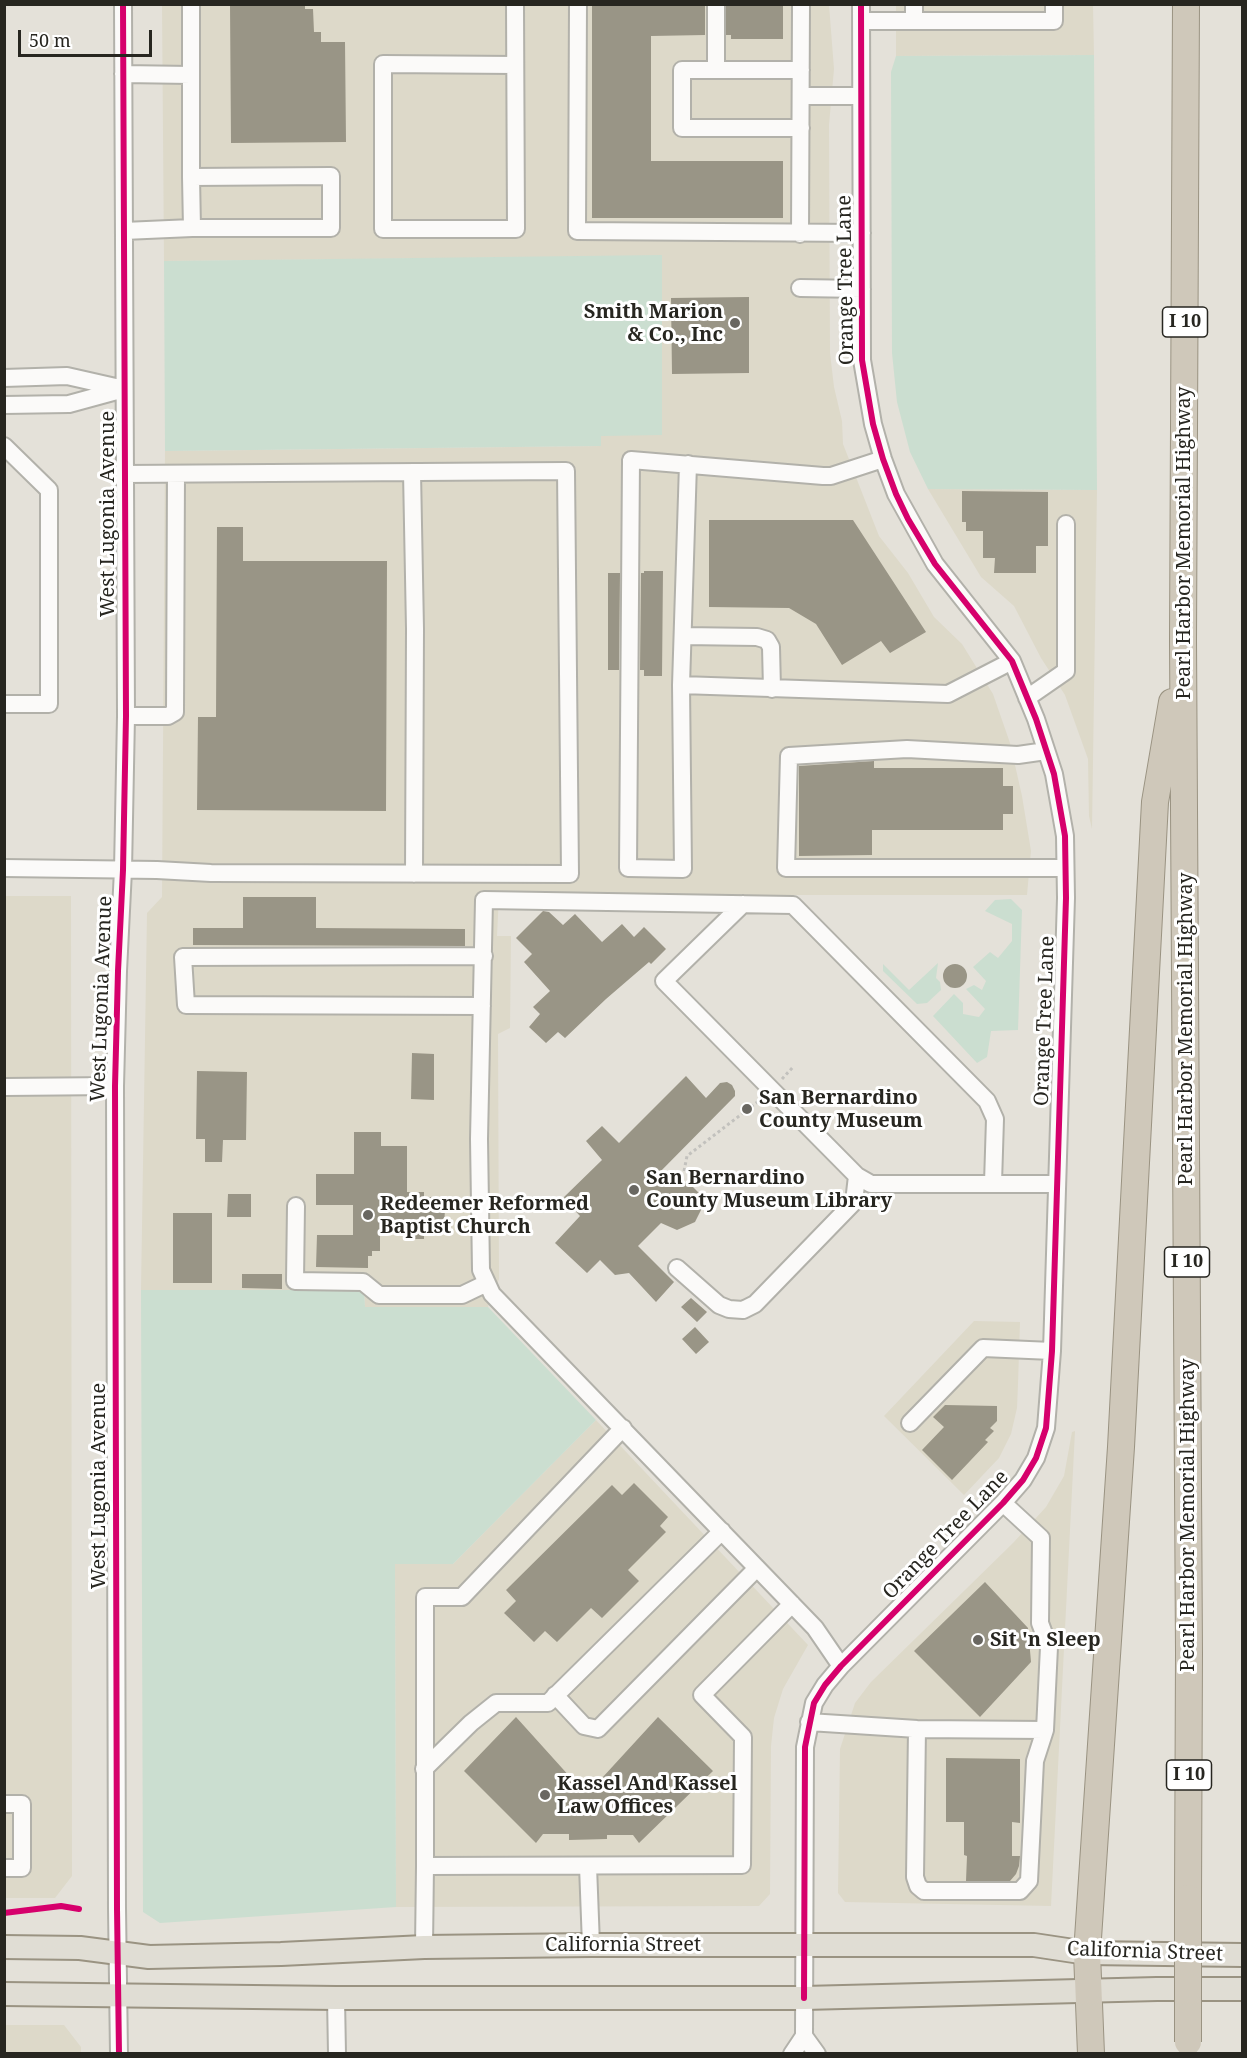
<!DOCTYPE html>
<html>
<head>
<meta charset="utf-8">
<style>
  body { margin:0 }
  #map { position:relative; width:1247px; height:2058px; overflow:hidden; background:#e4e1d9; font-family:"Noto Serif",serif }
  canvas { display:block }
  .frame { position:absolute; inset:0; border:6px solid #272620; pointer-events:none }
  .scale { position:absolute; left:18px; top:30px; width:134px; height:27px; box-sizing:border-box; border:3px solid #272620; border-top:0; padding-left:8px; font-size:18px; line-height:21px; white-space:nowrap; color:#272620; -webkit-text-stroke:4px #fff; paint-order:stroke }
</style>
</head>
<body>
<div id="map">
<canvas width="1247" height="2058"></canvas>
<div class="frame"></div>
<div class="scale">50 m</div>
</div>
<script>
const context = document.querySelector('canvas').getContext('2d');
context.lineJoin = 'round';
function fillPath(path, color) { context.fillStyle = color; context.fill(path, 'evenodd'); }
const poly = rows => new Path2D(rows.map(r => 'M' + r).join(''));
function strokePath(path, color, width, dash) { context.strokeStyle = color; context.lineWidth = width; context.lineCap = dash ? 'butt' : 'round'; context.setLineDash(dash || []); context.stroke(path); }
function drawText(font, color, halo, rows, align = 'center') {
  context.font = font + ' "Noto Serif",serif'; context.lineWidth = 6; context.setLineDash([]); context.textBaseline = 'middle'; context.strokeStyle = halo; context.fillStyle = color; for (const [text, x, y, turn = 0] of rows) {
    context.save(); context.translate(x, y); context.rotate((+turn || 0) * Math.PI / 180); context.textAlign = isNaN(turn) ? turn : align; if (halo) context.strokeText(text, 0, 0); context.fillText(text, 0, 0); context.restore();
  }
}
fillPath(poly([
  [162,5,829,5,834,69,829,125,830,353,834,387,842,421,843,444,879,536,908,573,934,617,962,644,993,694,1010,743,1022,796,1031,851,1027,895,499,895,497,936,511,936,510,1028,498,1034,499,1279,488,1307,365,1307,364,1291,141,1290,147,913,162,897,165,451,600,446,601,435,662,435,662,256,164,261],
  [896,5,1093,5,1094,55,896,56],
  [928,489,1097,490,1092,829,1089,816,1088,759,1065,695,1041,658,1014,606,981,577],
  [5,896,71,896,72,1876,55,1898,5,1898],
  [974,1321,1020,1322,1018,1384,1017,1408,1011,1434,999,1458,964,1495,884,1416],
  [596,1420,808,1645,783,1689,774,1718,771,1746,770,1894,759,1906,396,1907,395,1564,453,1564],
  [1075,1431,1051,1906,845,1902,838,1893,840,1749,855,1703,871,1682,1013,1543,1046,1507,1064,1476,1072,1432],
  [5,2025,64,2025,81,2047,81,2053,5,2053]
]), '#ddd9c9');
fillPath(poly([
  [1094,55,1097,490,928,489,910,452,897,402,892,353,891,72,896,56],
  [662,255,662,435,601,436,601,446,165,451,164,261],
  [1011,899,1022,910,1018,1030,991,1031,987,1057,977,1063,933,1016,954,994,963,1003,963,1014,979,1017,985,1009,966,989,974,985,982,990,986,981,973,967,990,952,998,958,1012,941,1012,924,985,911,995,900],
  [938,963,936,978,940,982,941,990,927,1003,917,1004,883,971,883,964,909,990],
  [141,1290,364,1290,365,1307,488,1307,596,1420,453,1564,395,1564,396,1907,160,1923,143,1912]
]), '#cbded0');
fillPath(poly([
  [230,4,305,4,305,9,313,9,314,32,321,32,321,42,345,42,346,142,231,143],
  [592,4,705,4,705,35,651,36,651,161,783,161,783,218,592,218],
  [726,4,783,4,783,39,731,39,731,35,726,35],
  [749,297,749,373,672,374,671,298],
  [962,491,1048,492,1048,546,1036,546,1036,573,994,573,995,558,983,558,983,531,966,531,966,522,962,522],
  [709,520,853,520,926,632,890,653,881,641,842,665,816,624,789,608,709,607],
  [217,527,243,527,243,561,387,561,386,811,197,810,198,717,216,717],
  [644,571,663,571,662,676,644,676,644,670,640,670,641,573,644,573],
  [608,573,620,573,619,670,608,670],
  [874,761,874,768,1003,768,1003,786,1013,786,1013,814,1003,814,1003,830,872,830,872,855,799,856,799,766],
  [243,897,316,897,316,928,465,929,465,946,193,945,193,928,243,928],
  [543,911,549,912,563,925,575,914,602,942,622,924,634,937,644,927,666,949,651,964,649,962,606,999,565,1038,558,1032,546,1043,529,1027,540,1014,533,1007,550,991,524,962,532,954,516,938],
  '943 976a12 12 0 1 1 24 0a12 12 0 1 1-24 0Z',
  [412,1053,434,1054,434,1100,411,1099],
  [197,1071,247,1072,246,1140,223,1140,222,1162,205,1162,205,1139,196,1139],
  [686,1076,706,1098,720,1083,727,1082,732,1085,735,1091,735,1096,656,1176,690,1184,699,1193,703,1206,695,1222,677,1230,661,1223,638,1246,674,1282,656,1302,629,1273,615,1275,600,1260,587,1273,555,1243,580,1216,563,1198,602,1160,586,1141,602,1126,619,1143],
  [354,1132,381,1132,381,1146,407,1146,407,1192,424,1192,424,1197,431,1197,431,1205,445,1206,444,1234,424,1234,424,1239,408,1239,408,1234,380,1233,380,1251,372,1251,372,1256,368,1256,368,1268,316,1267,317,1235,353,1235,353,1205,316,1205,316,1174,354,1174],
  [228,1194,251,1194,251,1217,227,1217],
  [173,1213,212,1213,212,1283,173,1283],
  [242,1274,282,1274,282,1289,242,1288],
  [691,1298,707,1312,697,1322,681,1307],
  [695,1327,709,1342,696,1354,682,1339],
  [945,1405,997,1406,997,1421,990,1428,994,1431,985,1440,988,1442,952,1480,922,1450,944,1427,933,1417],
  [634,1483,668,1517,660,1526,666,1532,628,1570,639,1581,602,1618,591,1608,557,1642,545,1631,534,1642,504,1613,516,1601,506,1590,612,1485,622,1495],
  [985,1582,1028,1628,1031,1662,980,1717,914,1651],
  [516,1717,571,1778,602,1778,658,1717,713,1771,639,1843,633,1835,607,1835,607,1839,569,1840,569,1834,543,1834,536,1843,464,1771],
  [946,1758,1020,1759,1020,1823,1012,1822,1012,1856,1020,1856,1019,1866,1016,1874,1010,1881,966,1881,967,1856,964,1855,964,1822,946,1822]
]), '#999586');
const minor = poly([
  [515,4,516,229,383,229,383,64,515,65],
  [578,4,577,231,862,233],
  [716,4,716,70],
  [914,4,914,20],
  [861,21,1054,21,1054,4],
  [123,74,191,75],
  [801,96,861,96],
  [801,128,682,128,682,70,801,70],
  [191,177,192,228],
  [124,231,192,228,331,228,331,176,191,177,191,4],
  [800,234,801,4],
  [800,288,862,289],
  [4,378,67,376,120,388],
  [4,405,69,404,124,389],
  [4,446,49,490,49,704,4,704],
  [883,459,831,476,823,476,631,460,628,868,683,869,681,685,948,694,1012,661],
  [412,472,415,629,414,874],
  [683,636,757,637,767,640,771,647,772,689],
  [681,685,688,464],
  [1027,698,1066,671,1066,524],
  [126,716,168,716,175,712,176,474],
  [1046,751,1018,755,907,749,789,756,786,868,1065,868],
  [4,868,157,870,211,873,570,874,566,471,124,474],
  [743,904,664,981,857,1176,871,1184,1057,1184],
  [482,1006,186,1005,183,957,484,956],
  [4,1087,115,1086],
  [296,1206,295,1281,363,1282,379,1295,462,1295,487,1283],
  [677,1268,719,1305,729,1309,743,1310,755,1304,854,1202,857,1176],
  [910,1423,983,1348,1052,1351],
  [623,1428,462,1597,425,1597,425,1866,742,1865,743,1737,702,1695,792,1604],
  [841,1666,815,1628,492,1294,481,1270,479,1139,484,900,793,905,987,1101,995,1119,993,1183],
  [555,1695,584,1726,598,1729,757,1568],
  [809,1722,917,1729,1045,1730,1049,1647,1040,1623,1041,1538,1003,1503],
  [917,1729,915,1877,918,1886,924,1891,1020,1891,1029,1881,1035,1761,1045,1730],
  [424,1769,471,1723,496,1703,548,1703,722,1531],
  [4,1804,22,1804,22,1868,4,1868],
  [588,1866,591,1945],
  [424,1947,425,1866],
  [336,1998,337,2054],
  [804,2036,817,2054],
  [119,2054,117,1908,115,1086,118,971,123,870,126,716,123,4],
  [792,2054,804,2036,805,1747,814,1703,825,1685,841,1666,1003,1503,1023,1480,1036,1458,1046,1428,1052,1351,1066,898,1065,836,1054,774,1036,719,1012,661,935,564,896,494,883,459,873,424,862,360,861,4]
]);
const major = poly([
  [4,1947,80,1948,149,1957,281,1954,424,1947,591,1945,1034,1945,1087,1953,1242,1955],
  [4,1994,336,1998,804,1998,1157,1989,1242,1989]
]);
const highway = poly([
  [1186,4,1183,640,1189,1653,1188,1898],
  [1091,2054,1087,1953,1121,1447,1155,802,1172,702]
]);
strokePath(minor, '#b2b1aa', 20);
strokePath(major, '#9a9382', 26);
strokePath(highway, '#9a9382', 28);
strokePath(poly([
  [782,1079,793,1067],
  [684,1171,687,1156,760,1100]
]), '#c2c1bd', 3, [3, 3]);
strokePath(minor, '#fbfaf9', 16);
strokePath(major, '#e0ddd4', 22);
strokePath(highway, '#cfc8ba', 26);
const highwayBridge = poly([
  [1188,1898,1188,2042]
]);
strokePath(highwayBridge, '#9a9382', 28, []);
strokePath(highwayBridge, '#cfc8ba', 26);
strokePath(poly([
  [4,1913,61,1906,79,1909],
  [804,1998,805,1747,814,1703,825,1685,841,1666,1003,1503,1023,1480,1036,1458,1046,1428,1052,1351,1066,898,1065,836,1054,774,1036,719,1012,661,935,564,908,519,896,494,883,459,873,424,862,360,861,4],
  [119,2054,117,1908,115,1086,118,971,123,870,126,716,123,4]
]), '#d6006c', 6);
for (const [x, y, r, color] of [
  [735,323,6,"#696761"],
  [747,1109,6,"#696761"],
  [634,1190,6,"#696761"],
  [368,1215,6,"#696761"],
  [978,1640,6,"#696761"],
  [545,1795,6,"#696761"]
]) { const dot = new Path2D(); dot.arc(x, y, r, 0, 2 * Math.PI); context.fillStyle = color; context.fill(dot); strokePath(dot, '#fff', 2); }
for (const [x, y, w] of [
  [1185,322,45],
  [1187,1262,45],
  [1189,1775,45]
]) { const box = new Path2D(); box.roundRect(x - w / 2, y - 15, w, 30, 4.5); context.fillStyle = '#fff'; context.fill(box); strokePath(box, '#272620', 1.5); }
drawText('bold 18px', '#272620', null, [
  ["I 10",1185,322],
  ["I 10",1187,1262],
  ["I 10",1189,1775]
]);
drawText('20px', '#272620', '#fff', [
  ["Orange Tree Lane",846,280,-91],
  ["West Lugonia Avenue",108,514,-90],
  ["Pearl Harbor Memorial Highway",1184,543,-90],
  ["West Lugonia Avenue",102,999,-88],
  ["Orange Tree Lane",1045,1021,-88],
  ["Pearl Harbor Memorial Highway",1186,1029,-90],
  ["West Lugonia Avenue",99,1486,-90],
  ["Pearl Harbor Memorial Highway",1188,1515,-90],
  ["Orange Tree Lane",946,1535,-46],
  ["California Street",623,1945],
  ["California Street",1145,1952,2]
]);
drawText('bold 20px', '#272620', '#fff', [
  ["Smith Marion",723,312,"right"],
  ["& Co., Inc",723,335,"right"],
  ["San Bernardino",759,1098],
  ["County Museum",759,1121],
  ["San Bernardino",646,1178],
  ["County Museum Library",646,1201],
  ["Redeemer Reformed",380,1204],
  ["Baptist Church",380,1227],
  ["Sit 'n Sleep",990,1640],
  ["Kassel And Kassel",557,1784],
  ["Law Offices",557,1807]
], 'left');
</script>
</body>
</html>
